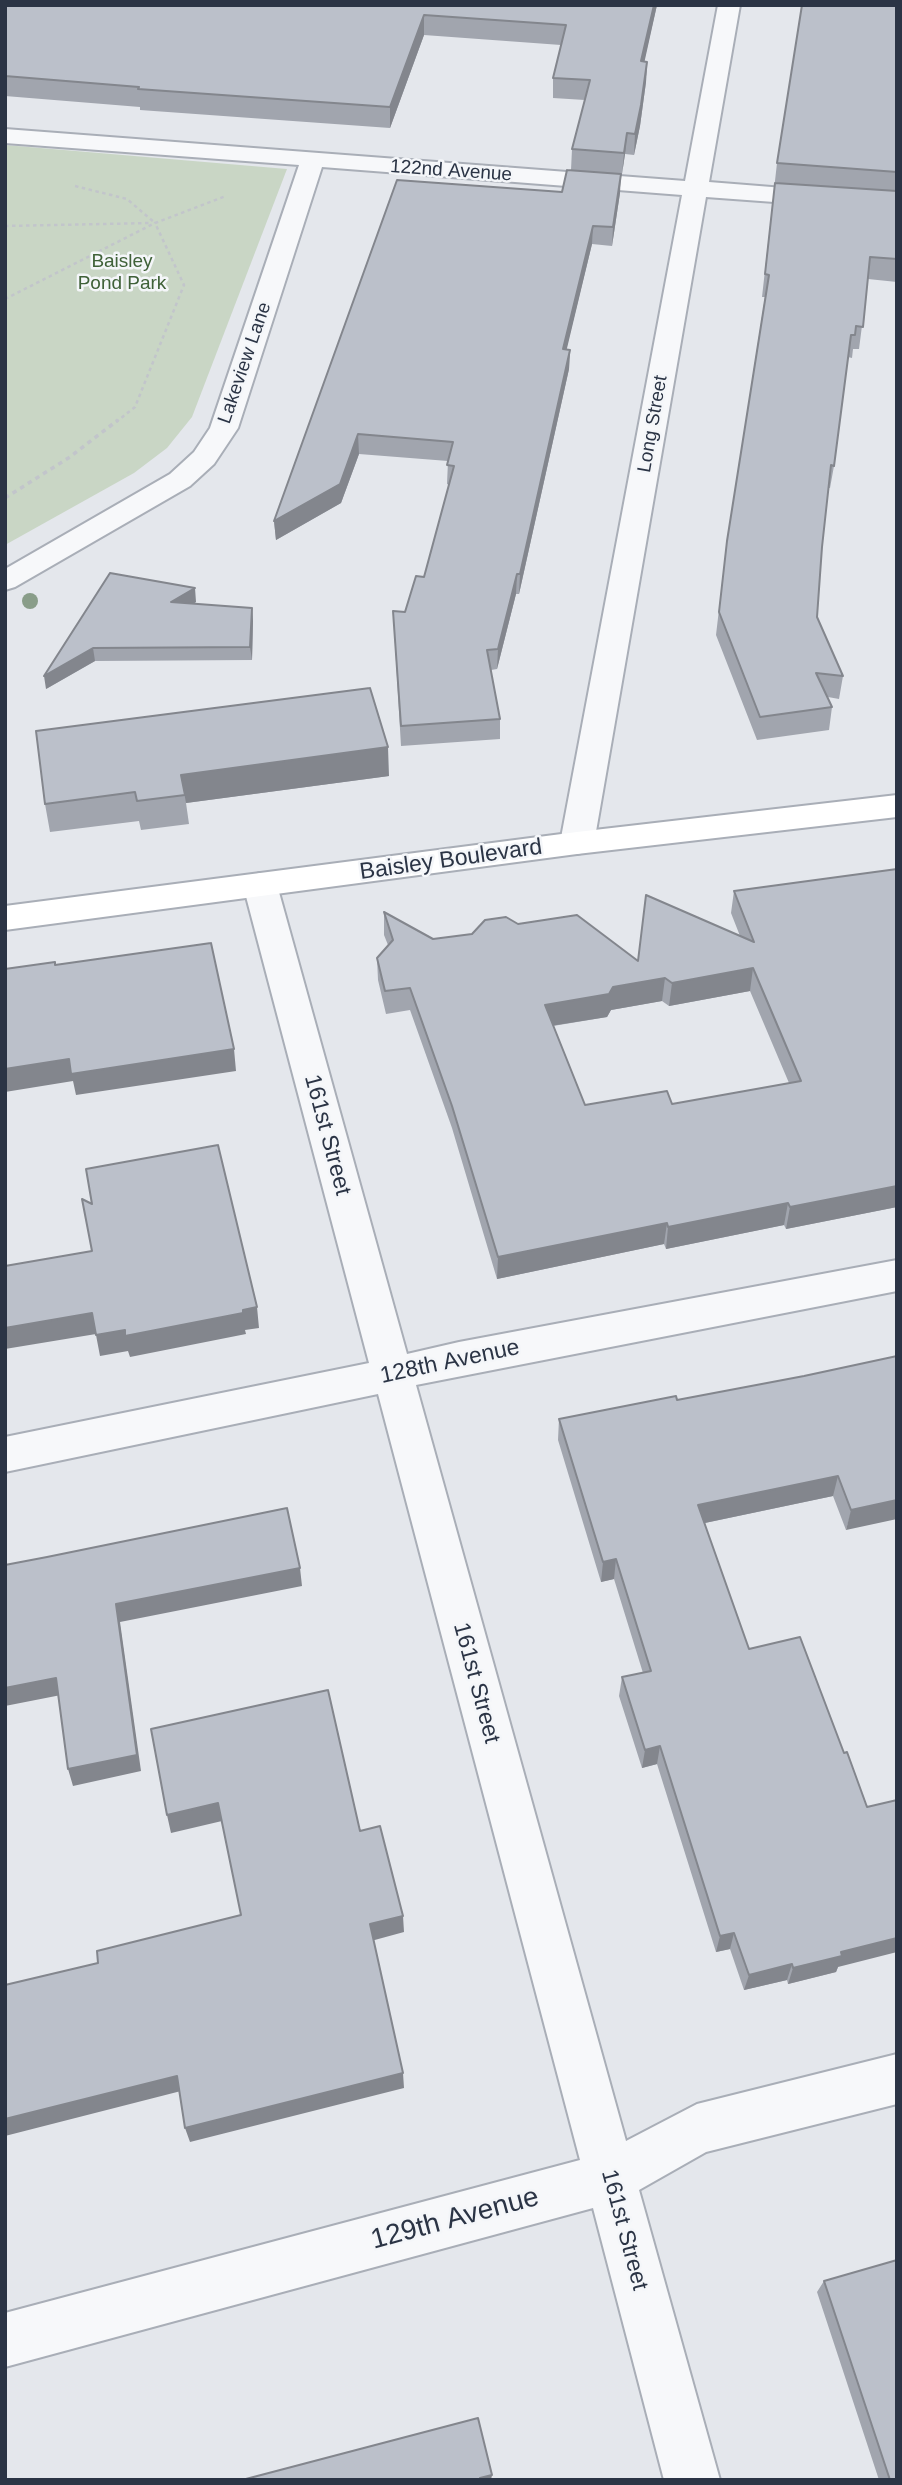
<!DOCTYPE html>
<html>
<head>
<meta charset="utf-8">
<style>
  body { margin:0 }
  #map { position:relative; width:902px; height:2485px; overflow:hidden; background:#e4e7ec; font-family:Helvetica,sans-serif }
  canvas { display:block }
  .frame { position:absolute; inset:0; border:7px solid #2b3445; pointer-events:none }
</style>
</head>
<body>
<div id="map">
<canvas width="902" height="2485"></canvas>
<div class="frame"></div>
</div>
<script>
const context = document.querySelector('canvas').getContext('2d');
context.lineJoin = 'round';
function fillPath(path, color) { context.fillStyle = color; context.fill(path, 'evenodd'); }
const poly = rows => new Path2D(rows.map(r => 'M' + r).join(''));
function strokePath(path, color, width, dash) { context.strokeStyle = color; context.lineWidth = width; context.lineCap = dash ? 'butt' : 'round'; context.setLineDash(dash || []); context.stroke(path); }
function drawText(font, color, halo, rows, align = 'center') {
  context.font = font + ' Helvetica,sans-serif'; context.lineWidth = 5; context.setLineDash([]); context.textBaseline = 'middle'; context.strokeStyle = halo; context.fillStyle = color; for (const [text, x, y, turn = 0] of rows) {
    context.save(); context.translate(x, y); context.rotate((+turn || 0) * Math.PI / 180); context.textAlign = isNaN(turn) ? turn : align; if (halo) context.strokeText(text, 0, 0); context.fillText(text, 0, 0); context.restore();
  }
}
fillPath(poly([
  [5,145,287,169,192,417,167,448,134,473,5,545]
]), '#c9d6c5');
const street = poly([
  [718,5,740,5,709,182,897,197,897,211,706,197,594,843,589,851,577,854,565,851,560,843,682,195,322,167,238,428,214,464,190,486,15,587,5,590,5,569,170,474,194,452,210,428,299,165,5,143,5,129,685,181,718,5],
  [260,873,272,877,277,885,407,1354,459,1342,897,1260,897,1291,416,1385,626,2141,697,2104,897,2054,897,2104,706,2152,639,2190,720,2480,664,2480,593,2208,5,2367,5,2313,580,2160,378,1394,5,1472,5,1437,369,1363,243,885,248,877,260,873]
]);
const secondary = poly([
  [897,795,897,817,577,854,5,930,5,906,577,832,897,795]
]);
strokePath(street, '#a9aeb7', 4);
strokePath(secondary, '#a9aeb7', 4);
strokePath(poly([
  [75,186,127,199,155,223],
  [5,226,151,223],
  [5,299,155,223],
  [116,422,135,407,184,285,155,223,226,196]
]), '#c2c5cb', 2.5, [3.5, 3.5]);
strokePath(poly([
  [5,498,70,457,118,420]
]), '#c2c5cb', 3.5, [4.5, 4.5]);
fillPath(street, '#f7f8fa');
fillPath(secondary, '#fff');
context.fillStyle = '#899d89';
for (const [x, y] of [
  [30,601]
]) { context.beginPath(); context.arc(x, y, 8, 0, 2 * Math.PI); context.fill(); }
fillPath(poly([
  [5,5,657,5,644,61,647,62,646,82,640,126,634,155,625,154,622,174,571,170,572,149,585,100,553,98,553,78,561,45,424,35,390,128,140,110,140,107,5,96],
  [897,5,897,282,868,279,859,349,853,349,852,358,848,357,834,466,830,488,828,488,822,547,817,617,843,676,839,699,828,697,832,707,829,730,757,740,716,635,727,541,765,297,762,297,777,163],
  [562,192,620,193,612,246,592,244,566,350,570,350,569,369,519,594,516,594,497,669,491,670,500,719,500,739,401,746,393,611,405,612,424,577,449,485,447,484,448,461,359,454,341,503,276,540,274,521],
  [110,573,196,602,193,604,252,608,253,621,252,660,95,661,46,689],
  [36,731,389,776,186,803,189,824,141,830,139,821,50,832,45,804],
  [897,869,897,1207,786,1229,784,1225,666,1249,664,1244,497,1279,452,1128,410,1010,386,1014,378,980,377,958,388,945,384,935,384,912,433,939,472,934,518,924,638,961,740,936,731,913,734,891],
  [750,991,789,1083,672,1104,585,1105,553,1026,607,1017,611,1010,662,1001,669,1006],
  [897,1356,846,1530,833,1496,705,1523,838,1967,836,1972,788,1984,787,1980,744,1990,730,1949,716,1952,657,1764,642,1768,619,1696,622,1677,643,1673,614,1579,601,1582,558,1440,559,1419,677,1400,804,1376],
  [824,2281,897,2480,879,2480,817,2292]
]), '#a1a5ae');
fillPath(poly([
  [654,5,657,5,640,82,641,61],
  [424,15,424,35,390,128,390,107],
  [647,62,646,82,640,126,634,155,635,134],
  [627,133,625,154,622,174,624,153],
  [621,174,620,193,612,246,613,227],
  [593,226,592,244,562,369,563,349],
  [570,350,569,369,519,594,520,574],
  [358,434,359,454,341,503,276,540,274,521],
  [517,574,516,594,497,669,498,649],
  [195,588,196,602,172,616,171,602],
  [252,608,253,621,252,660,250,647],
  [93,648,95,661,46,689,44,676],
  [388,747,389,776,186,803,181,775],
  [753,968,750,991,669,1006,672,983],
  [665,978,662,1001,611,1010,607,1017,544,1027,545,1005,613,987],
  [234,1049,236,1071,76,1095,73,1081,5,1092,5,1069,69,1059],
  [897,1186,897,1207,786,1229,790,1207],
  [788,1203,784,1225,666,1249,668,1227],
  [667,1223,664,1244,497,1279,498,1257],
  [257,1307,259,1328,245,1330,246,1334,130,1357,128,1351,100,1356,96,1335],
  [92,1313,96,1334,5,1349,5,1328],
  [838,1476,833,1496,695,1525,698,1505],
  [897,1500,897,1519,846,1530,851,1510],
  [616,1559,614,1579,601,1582,603,1562],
  [300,1568,302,1586,120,1622,141,1771,73,1786,68,1769,116,1604],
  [56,1678,61,1695,5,1706,5,1688],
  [660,1746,657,1764,642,1768,645,1750],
  [218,1803,222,1821,171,1833,167,1815],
  [403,1916,404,1932,371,1941,370,1924],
  [734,1933,730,1949,716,1952,720,1936],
  [897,1938,897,1952,838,1967,836,1972,788,1984,793,1968,841,1952],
  [792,1964,787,1980,744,1990,749,1975],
  [403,2073,404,2088,190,2142,185,2128],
  [177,2076,181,2091,5,2136,5,2119],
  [492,2475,491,2480,480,2480,480,2478]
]), '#83868d');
const building = poly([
  [5,5,654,5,641,61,647,62,641,105,635,134,627,133,624,153,572,149,590,80,553,78,566,25,424,15,390,107,138,89,139,87,5,76,5,5],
  [802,5,897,5,897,172,777,163,802,5],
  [567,170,621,174,613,227,593,226,563,349,570,350,520,574,517,574,498,649,487,650,500,719,401,726,393,611,405,612,416,576,424,577,454,466,447,465,453,442,358,434,340,484,274,521,397,180,562,192,567,170],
  [775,183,897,191,897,259,870,257,863,327,856,326,855,335,851,335,834,466,831,465,822,547,817,617,843,676,816,673,832,707,760,717,719,612,727,541,769,275,765,274,775,183],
  [110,573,195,588,171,602,252,608,250,647,93,648,44,676,110,573],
  [370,688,388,747,181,775,185,795,137,801,135,792,45,804,36,731,370,688],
  [897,869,897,1186,790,1207,788,1203,668,1227,667,1223,498,1257,452,1106,410,988,385,991,377,958,393,940,384,912,433,939,472,934,485,920,506,917,518,924,577,915,638,961,646,895,754,942,734,891,897,869],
  [753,968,801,1081,672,1104,667,1091,585,1105,545,1005,609,994,613,987,665,978,672,983,753,968],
  [211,943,234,1049,71,1074,69,1059,5,1069,5,969,55,962,55,965,211,943],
  [218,1145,257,1307,243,1310,243,1313,125,1336,125,1330,96,1335,92,1313,5,1328,5,1266,92,1251,82,1199,92,1204,86,1169,218,1145],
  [897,1356,897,1500,851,1510,838,1476,698,1505,749,1649,800,1637,844,1753,847,1752,867,1807,897,1800,897,1938,841,1952,842,1956,793,1968,792,1964,749,1975,734,1933,720,1936,660,1746,645,1750,622,1677,651,1671,616,1559,603,1562,559,1419,676,1396,677,1400,804,1376,897,1356],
  [287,1508,300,1568,116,1604,137,1755,68,1769,56,1678,5,1688,5,1565,47,1557,287,1508],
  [328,1690,360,1831,380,1826,403,1916,370,1924,403,2073,185,2128,177,2076,5,2119,5,1985,98,1963,97,1951,241,1915,218,1803,167,1815,151,1729,328,1690],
  [897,2260,897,2480,890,2480,824,2281,897,2260],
  [478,2418,492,2475,480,2478,480,2480,242,2480,478,2418]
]);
fillPath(building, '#bbc0ca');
strokePath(building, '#83868d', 2);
drawText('19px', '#2b3445', '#f4f6f9', [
  ["122nd Avenue",451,171,4],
  ["Lakeview Lane",245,363,-71],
  ["Long Street",653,424,-80]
]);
drawText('19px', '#3f6138', '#f4f6f9', [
  ["Baisley",122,262],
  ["Pond Park",122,284]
]);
drawText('23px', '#2b3445', '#f4f6f9', [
  ["Baisley Boulevard",451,860,-8],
  ["161st Street",327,1135,75],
  ["128th Avenue",450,1362,-12],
  ["161st Street",476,1683,75],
  ["161st Street",624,2230,75]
]);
drawText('28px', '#2b3445', '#f4f6f9', [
  ["129th Avenue",455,2219,-15]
]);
</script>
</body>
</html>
